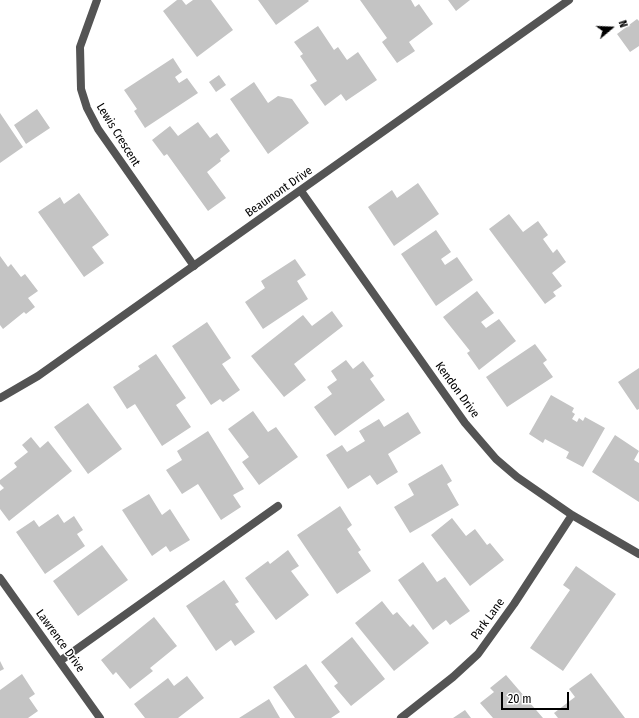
<!DOCTYPE html>
<html>
<head>
<meta charset="utf-8">
<style>
  body { margin:0 }
  #map { position:relative; width:639px; height:718px; overflow:hidden; background:#fff; font-family:"Fira Sans Condensed",sans-serif }
  canvas { display:block }
  .north { position:absolute; left:591px; top:8px; width:40px; height:40px; -webkit-text-stroke:3px #fff; paint-order:stroke; rotate:71deg; font-size:11px; font-weight:700; line-height:16px; text-align:center; color:#000 }
  .north::after { content:''; display:block; margin:auto; width:14px; height:18px; background:#000; clip-path:polygon(50% 0,100% 100%,50% 72%,0 100%) }
  .scale { position:absolute; left:501px; top:692px; width:68px; height:18px; box-sizing:border-box; border:2px solid #000; border-top:0; padding-left:5px; font-size:12px; line-height:14px; white-space:nowrap; color:#000; -webkit-text-stroke:3px #fff; paint-order:stroke }
</style>
</head>
<body>
<div id="map">
<canvas width="639" height="718"></canvas>
<div class="north">N</div>
<div class="scale">20 m</div>
</div>
<script>
const context = document.querySelector('canvas').getContext('2d');
context.lineJoin = 'round';
function fillPath(path, color) { context.fillStyle = color; context.fill(path, 'evenodd'); }
const poly = rows => new Path2D(rows.map(r => 'M' + r).join(''));
function strokePath(path, color, width, dash) { context.strokeStyle = color; context.lineWidth = width; context.lineCap = dash ? 'butt' : 'round'; context.setLineDash(dash || []); context.stroke(path); }
function drawText(font, color, halo, rows, align = 'center') {
  context.font = font + ' "Fira Sans Condensed",sans-serif'; context.lineWidth = 3; context.setLineDash([]); context.textBaseline = 'middle'; context.strokeStyle = halo; context.fillStyle = color; for (const [text, x, y, turn = 0] of rows) {
    context.save(); context.translate(x, y); context.rotate((+turn || 0) * Math.PI / 180); context.textAlign = isNaN(turn) ? turn : align; if (halo) context.strokeText(text, 0, 0); context.fillText(text, 0, 0); context.restore();
  }
}
fillPath(poly([
  [177,0,182,0,186,5,193,0,211,0,233,30,197,57,163,11],
  [258,0,308,0,309,1,276,25],
  [360,0,411,0,415,7,419,4,433,24,409,42,415,51,397,63,382,42,387,38],
  [448,0,470,0,456,11],
  [637,19,639,21,639,46,630,52,617,34],
  [318,26,334,50,338,47,347,60,358,52,377,80,346,101,341,94,325,106,310,85,317,81,300,56,303,54,294,42],
  [173,58,182,72,175,77,179,83,187,78,198,93,145,128,134,111,137,109,124,90],
  [219,75,226,85,216,92,209,82],
  [254,82,268,103,278,96,292,99,309,123,268,154,230,99],
  [37,109,50,128,26,144,14,125],
  [0,113,23,147,0,163],
  [198,122,210,138,217,133,230,151,220,159,221,161,207,172,226,198,208,211,167,154,164,156,152,140,170,126,178,136],
  [418,183,439,214,394,246,368,207,392,190,397,198],
  [79,193,109,235,92,247,104,263,84,277,38,212,60,197,64,204],
  [509,214,523,232,538,221,548,235,543,239,553,253,557,249,566,262,552,273,562,286,553,292,556,296,545,304,489,229],
  [436,230,451,252,441,259,445,265,457,257,473,280,436,306,401,254],
  [0,256,8,267,11,264,21,277,25,274,38,291,28,298,35,307,26,314,24,312,3,329,0,325],
  [295,259,306,275,297,281,308,299,263,329,245,302,265,288,261,281],
  [477,291,494,313,481,322,486,328,499,319,516,341,479,370,467,353,470,351,443,317],
  [332,311,343,326,294,364,306,380,284,397,251,356,303,315,312,326],
  [207,322,231,358,222,364,240,390,223,402,220,399,211,405,172,346],
  [535,344,547,360,543,363,553,377,507,407,486,377],
  [156,354,186,398,176,405,191,427,162,446,135,404,127,409,113,387,140,369,138,366],
  [346,360,353,369,363,361,374,376,370,379,385,400,335,436,314,407,332,394,327,387,337,380,331,371],
  [639,368,639,409,637,410,618,382],
  [551,395,574,408,572,412,575,414,572,419,577,422,579,418,583,421,585,417,605,428,583,467,566,458,569,452,545,439,543,443,529,434],
  [88,403,122,449,88,474,54,427],
  [253,411,268,432,276,427,298,457,259,485,242,462,249,457,228,429],
  [408,412,421,433,388,454,398,472,377,485,370,475,348,489,326,455,342,445,347,452,365,441,359,431,379,419,384,427],
  [208,431,244,489,233,495,241,507,221,520,198,484,182,494,166,470,182,460,177,451],
  [615,435,639,451,634,460,639,463,639,502,592,472],
  [31,437,40,448,48,441,72,471,9,521,0,509,0,491,4,488,0,484,0,480,17,467,14,463,28,452,22,445],
  [442,464,452,481,447,484,459,505,410,533,394,507,414,495,408,484],
  [149,494,162,515,170,509,190,540,170,552,166,546,152,556,122,510],
  [340,506,352,525,347,529,361,550,358,552,371,571,337,594,297,535],
  [58,514,64,523,74,516,83,530,77,534,85,546,45,574,16,532,34,520,39,527],
  [452,518,466,536,475,529,487,545,490,543,504,560,470,586,431,535],
  [102,545,128,580,78,616,53,581],
  [288,550,299,566,291,571,309,595,276,620,245,578,268,561,270,564],
  [423,562,437,582,445,577,470,611,450,625,446,620,433,630,398,580],
  [576,566,616,594,563,671,530,648,570,590,563,585],
  [224,580,239,602,235,604,255,632,235,646,231,640,216,651,186,606],
  [382,601,393,615,397,612,410,627,413,624,429,643,394,671,355,623],
  [154,617,177,646,150,668,153,671,130,689,116,672,113,675,101,660],
  [352,637,385,679,351,706,334,686,338,683,321,662],
  [0,661,4,669,0,671],
  [306,664,340,712,331,718,295,718,273,687],
  [591,673,625,718,558,718,554,713,575,697,569,689],
  [22,674,35,694,29,698,38,711,28,718,0,718,0,690],
  [506,675,543,718,493,718,480,703,494,692,490,688],
  [187,676,204,698,178,718,145,718,134,704,168,678,174,686],
  [269,699,280,718,239,718],
  [465,710,471,718,453,718]
]), '#c4c4c4');
strokePath(poly([
  [60,661,278,506]
]), '#545454', 8);
strokePath(poly([
  [97,0,80,47,81,89,87,108,98,129,194,266],
  [301,191,465,423,496,459,517,477,572,515,639,554],
  [0,578,100,718],
  [401,718,453,677,478,654,514,604,572,515]
]), '#545454', 8);
strokePath(poly([
  [0,398,38,376,569,0]
]), '#545454', 8);
drawText('12px', '#000', '#fff', [
  ["Lewis Crescent",118,135,58],
  ["Beaumont Drive",279,192,-35],
  ["Kendon Drive",457,390,54],
  ["Park Lane",488,619,-54],
  ["Lawrence Drive",60,641,54]
]);
</script>
</body>
</html>
